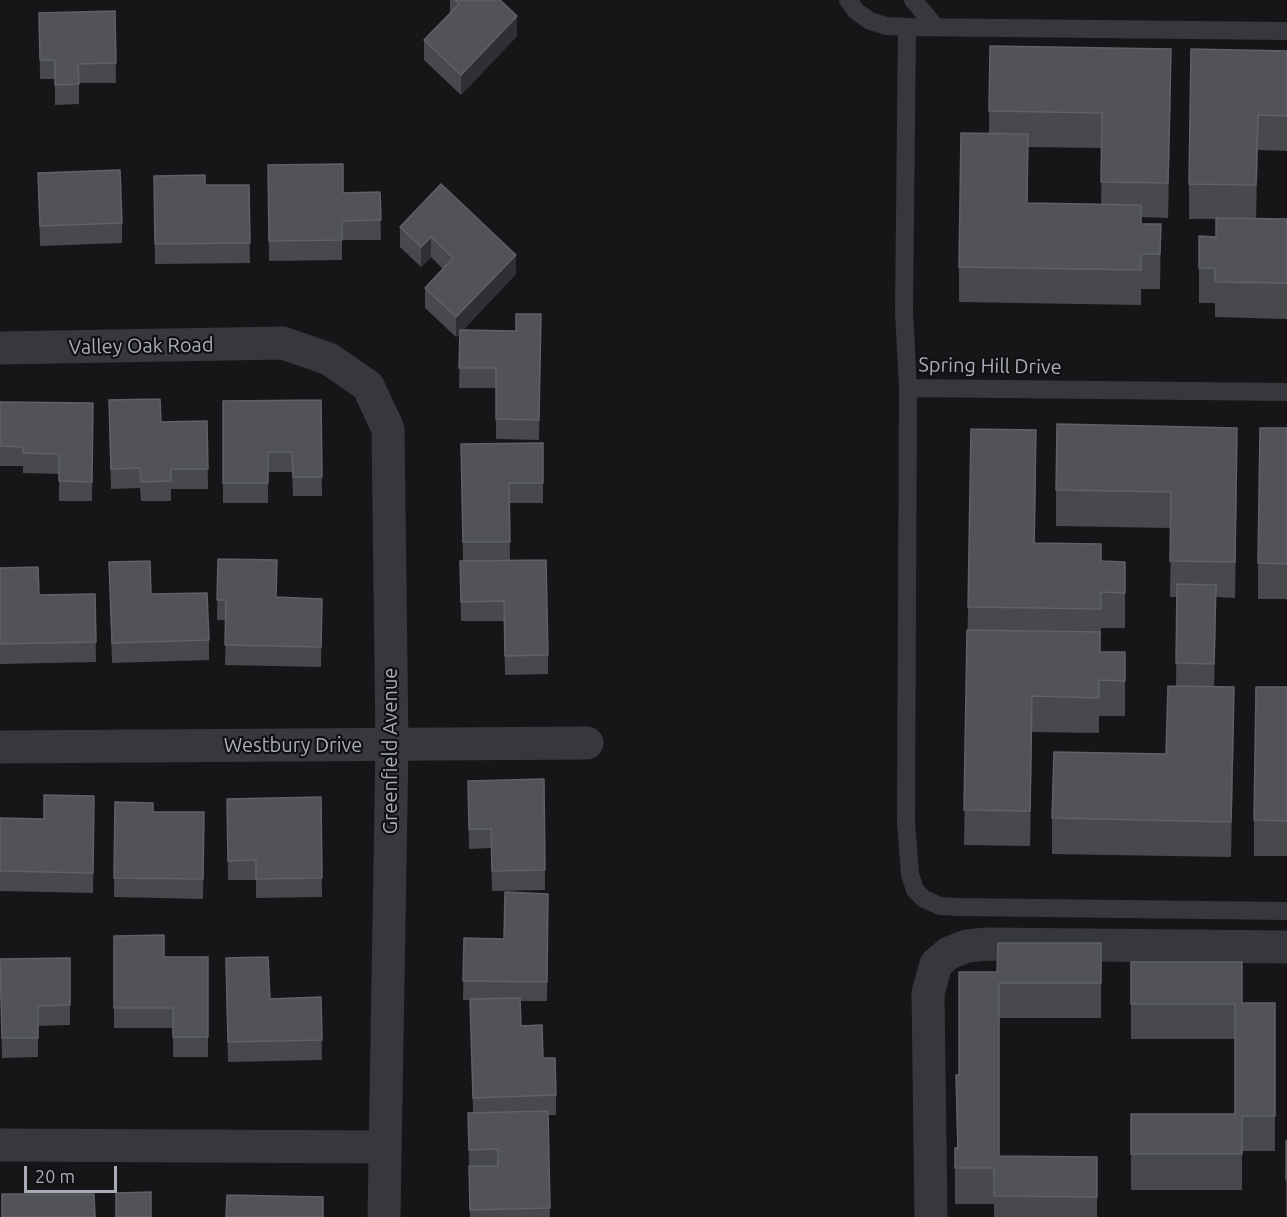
<!DOCTYPE html>
<html>
<head>
<meta charset="utf-8">
<style>
  body { margin:0 }
  #map { position:relative; width:1287px; height:1217px; overflow:hidden; background:#161618; font-family:Ubuntu,sans-serif }
  canvas { display:block }
  .scale { position:absolute; left:24px; top:1166px; width:93px; height:27px; box-sizing:border-box; border:3px solid #a8adb8; border-top:0; padding-left:8px; font-size:18px; line-height:21px; white-space:nowrap; color:#a8adb8; -webkit-text-stroke:4px #111113; paint-order:stroke }
</style>
</head>
<body>
<div id="map">
<canvas width="1287" height="1217"></canvas>
<div class="scale">20 m</div>
</div>
<script>
const context = document.querySelector('canvas').getContext('2d');
context.lineJoin = 'round';
const poly = rows => new Path2D(rows.map(r => 'M' + r).join(''));
function strokePath(path, color, width, dash) { context.strokeStyle = color; context.lineWidth = width; context.lineCap = dash ? 'butt' : 'round'; context.setLineDash(dash || []); context.stroke(path); }
function fillPath(path, color) { context.fillStyle = color; context.fill(path, 'evenodd'); }
function drawText(font, color, halo, rows, align = 'center') {
  context.font = font + ' Ubuntu,sans-serif'; context.lineWidth = 4.5; context.setLineDash([]); context.textBaseline = 'middle'; context.strokeStyle = halo; context.fillStyle = color; for (const [text, x, y, turn = 0] of rows) {
    context.save(); context.translate(x, y); context.rotate((+turn || 0) * Math.PI / 180); context.textAlign = isNaN(turn) ? turn : align; if (halo) context.strokeText(text, 0, 0); context.fillText(text, 0, 0); context.restore();
  }
}
strokePath(poly([
  [848,0,856,11,870,21,886,26,907,27,1287,31],
  [913,0,936,27],
  [907,27,904,312,908,388,1287,392],
  [908,388,906,822,910,874,915,890,924,899,940,906,959,907,1287,911]
]), '#37383d', 18);
strokePath(poly([
  [0,348,283,343,329,359,368,386,388,429,392,744,384,1217],
  [0,747,587,743],
  [0,1145,384,1147],
  [931,1217,928,993,936,964,949,953,967,946,987,944,1287,947]
]), '#37383d', 33);
fillPath(poly([
  [450,0,500,0,517,36,461,95,424,60,424,40,450,13],
  [115,11,116,83,79,83,79,104,55,105,55,79,40,79,39,13],
  [1287,51,1287,151,1258,150,1256,218,1287,219,1287,319,1215,317,1215,303,1199,303,1199,236,1216,237,1216,219,1189,219,1189,184],
  [1171,84,1168,218,1141,217,1141,224,1161,224,1160,289,1141,289,1141,305,959,302,959,267,989,134,989,111],
  [1028,147,1102,148,1101,204,1027,203],
  [268,165,343,193,380,192,381,240,342,240,342,260,269,261],
  [38,173,122,223,122,243,40,246],
  [154,176,205,185,249,185,250,263,155,264],
  [441,184,516,274,463,330,516,331,541,314,539,440,496,439,496,388,459,388,460,334,456,337,425,308,425,288,443,269,431,257,421,267,400,247,400,227],
  [321,400,322,496,293,496,292,472,268,472,268,503,223,503,223,401],
  [0,402,93,403,92,501,59,501,59,474,23,473,23,466,0,466],
  [109,420,161,422,207,421,208,489,171,489,171,501,141,501,140,488,111,489],
  [1287,428,1287,599,1258,599,1258,563],
  [543,443,543,503,509,503,510,561,548,655,548,674,505,675,504,621,461,621,460,561,463,561,461,444],
  [1237,463,1235,598,1216,597,1214,687,1234,722,1231,857,1052,854,1052,818,1166,754,1176,686,1177,597,1170,597,1171,528,1056,526,1056,490],
  [1036,465,1035,543,1101,561,1125,562,1125,628,1101,628,1100,645,1100,652,1125,652,1125,716,1099,716,1099,733,1032,732,1030,846,964,845,968,607],
  [218,559,276,597,322,599,321,667,225,665,226,620,217,620],
  [109,562,209,640,209,660,112,663],
  [0,568,39,595,95,594,96,662,0,664],
  [1287,687,1287,856,1254,856,1254,820],
  [544,779,545,890,492,891,491,848,469,849,468,781],
  [321,797,322,897,256,898,256,880,228,880,227,799],
  [115,802,153,812,204,812,203,899,114,897],
  [94,816,93,893,0,891,0,833,44,819],
  [548,894,547,1001,520,1001,521,1026,543,1058,556,1095,556,1115,548,1115,550,1217,470,1217,468,1113,473,1113,470,1000,463,1000,464,938,504,939],
  [114,936,164,957,208,957,208,1057,173,1057,173,1028,114,1028],
  [1101,943,1101,1018,999,1018,999,1156,1097,1157,1097,1217,994,1217,994,1204,955,1204,955,1148,957,1148,956,1075,959,1075,997,972],
  [70,958,70,1025,38,1026,38,1057,2,1058,0,959],
  [1131,962,1242,1003,1275,1003,1275,1151,1242,1151,1242,1190,1131,1190,1131,1114,1235,1114,1235,1039,1131,1039],
  [226,978,270,999,321,997,322,1060,228,1062],
  [1287,1141,1287,1216,1286,1216,1286,1176]
]), '#47494d');
fillPath(poly([
  [517,16,517,36,461,95,461,75],
  [1171,49,1171,84,1168,218,1168,183],
  [1258,115,1258,150,1256,220,1256,185],
  [431,237,431,257,421,267,421,247],
  [516,255,516,274,456,337,456,317],
  [1237,428,1237,463,1235,598,1235,562],
  [1216,585,1216,620,1214,699,1214,664],
  [1234,687,1234,722,1231,857,1231,822],
  [1032,696,1032,732,1030,846,1030,811]
]), '#2f3033');
const building = poly([
  [455,0,500,0,517,16,461,75,424,40,459,4,455,0],
  [115,11,116,63,78,64,79,84,55,85,55,60,40,60,39,13,115,11],
  [990,46,1171,49,1168,183,1101,182,1102,113,989,111,990,46],
  [1191,49,1287,51,1287,116,1258,115,1256,185,1189,184,1191,49],
  [961,133,1028,134,1027,203,1141,205,1141,224,1161,224,1160,254,1141,254,1141,270,959,267,961,133],
  [343,164,343,193,380,192,381,220,342,221,342,240,269,241,268,165,343,164],
  [120,170,122,223,40,226,38,173,120,170],
  [205,175,205,185,249,185,250,243,155,244,154,176,205,175],
  [441,184,516,255,456,317,425,288,453,258,431,237,421,247,400,227,441,184],
  [1216,218,1287,219,1287,283,1215,282,1215,268,1199,268,1199,236,1216,237,1216,218],
  [516,314,541,314,539,420,496,419,496,368,459,368,460,330,516,331,516,314],
  [160,399,161,422,207,421,208,469,171,469,171,481,141,482,140,468,111,469,109,400,160,399],
  [321,400,322,477,293,477,292,452,268,452,268,483,223,483,223,401,321,400],
  [0,402,93,403,92,482,59,481,59,454,23,453,23,447,0,446,0,402],
  [1057,424,1237,428,1235,562,1170,561,1171,492,1056,490,1057,424],
  [1260,428,1287,428,1287,564,1258,563,1260,428],
  [971,429,1036,430,1034,543,1101,544,1101,561,1125,562,1125,593,1101,592,1101,609,968,607,971,429],
  [543,443,543,483,509,483,510,542,463,542,461,444,543,443],
  [218,559,277,560,276,597,322,599,321,647,225,645,226,600,217,600,218,559],
  [546,560,548,655,505,656,504,601,461,602,460,561,546,560],
  [150,561,151,594,207,593,209,640,112,643,109,562,150,561],
  [38,567,39,595,95,594,96,642,0,644,0,568,38,567],
  [1177,584,1216,585,1214,664,1176,663,1177,584],
  [967,630,1100,632,1100,652,1125,652,1125,681,1099,680,1099,698,1032,696,1030,811,964,810,967,630],
  [1168,686,1234,687,1231,822,1052,818,1054,752,1166,754,1168,686],
  [1256,687,1287,687,1287,821,1254,820,1256,687],
  [544,779,545,870,492,871,491,829,469,829,468,781,544,779],
  [44,795,94,796,93,873,0,871,0,818,44,819,44,795],
  [321,797,322,878,256,879,256,860,228,861,227,799,321,797],
  [115,802,153,803,153,812,204,812,203,879,114,878,115,802],
  [505,892,548,894,547,982,463,981,464,938,504,939,505,892],
  [164,935,164,957,208,957,208,1037,173,1037,173,1008,114,1008,114,936,164,935],
  [998,943,1101,943,1101,983,999,983,999,1156,1097,1157,1097,1197,994,1196,994,1168,955,1168,955,1148,958,1148,956,1075,959,1075,959,972,997,972,998,943],
  [268,957,270,999,321,997,322,1040,228,1042,226,958,268,957],
  [70,958,70,1005,38,1006,38,1038,2,1038,0,959,70,958],
  [1131,962,1242,962,1242,1003,1275,1003,1275,1116,1242,1116,1242,1154,1131,1154,1131,1114,1235,1114,1235,1004,1131,1004,1131,962],
  [520,998,521,1026,542,1025,543,1058,555,1058,556,1095,473,1098,470,999,520,998],
  [548,1111,550,1208,470,1210,469,1166,498,1166,498,1149,469,1150,468,1113,548,1111],
  [1286,1141,1287,1141,1286,1180,1286,1141],
  [151,1192,151,1217,116,1217,116,1193,151,1192],
  [2,1194,94,1194,95,1217,2,1217,2,1194],
  [227,1195,323,1197,323,1217,226,1217,227,1195]
]);
fillPath(building, '#525359');
strokePath(building, '#5f6168', 1.5);
drawText('20px', '#a8adb8', '#111113', [
  ["Valley Oak Road",141,346,-1],
  ["Spring Hill Drive",990,366,1],
  ["Westbury Drive",293,745],
  ["Greenfield Avenue",390,751,-90]
]);
</script>
</body>
</html>
